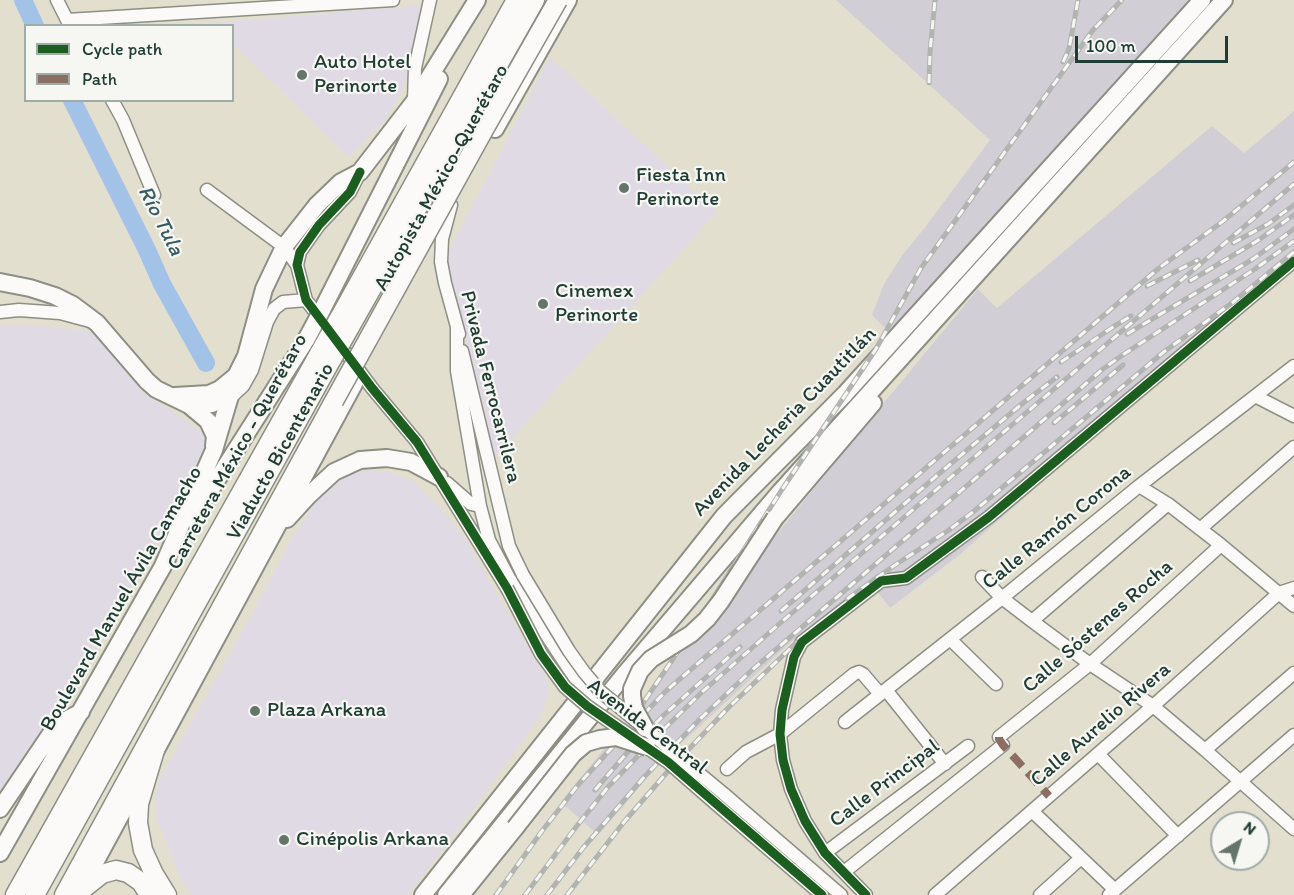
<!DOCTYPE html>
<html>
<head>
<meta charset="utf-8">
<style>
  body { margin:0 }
  #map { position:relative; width:1294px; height:895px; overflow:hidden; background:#e3dfce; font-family:Itim,sans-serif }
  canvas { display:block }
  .legend { position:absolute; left:24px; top:24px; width:210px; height:78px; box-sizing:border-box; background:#f6f6f2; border:2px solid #a0aca6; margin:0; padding:8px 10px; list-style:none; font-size:18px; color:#1f3d34 }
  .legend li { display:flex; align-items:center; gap:12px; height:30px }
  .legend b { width:30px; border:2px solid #a0aca6 }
  .north { position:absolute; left:1210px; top:811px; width:60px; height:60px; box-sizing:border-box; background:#f6f6f2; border:2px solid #a0aca6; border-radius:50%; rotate:38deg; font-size:16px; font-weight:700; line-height:24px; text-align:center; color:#1f3d34 }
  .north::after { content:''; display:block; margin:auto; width:21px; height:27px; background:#64766a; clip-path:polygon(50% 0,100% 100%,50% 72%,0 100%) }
  .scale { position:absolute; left:1075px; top:36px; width:153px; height:27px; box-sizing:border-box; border:3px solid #1f3d34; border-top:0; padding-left:8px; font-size:18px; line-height:21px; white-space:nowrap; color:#1f3d34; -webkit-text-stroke:4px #f6f6f2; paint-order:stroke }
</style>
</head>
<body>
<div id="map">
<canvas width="1294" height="895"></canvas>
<ul class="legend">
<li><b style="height:8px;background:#1b5e20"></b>Cycle path</li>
<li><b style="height:8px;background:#8d6e63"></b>Path</li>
</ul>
<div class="north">N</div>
<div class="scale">100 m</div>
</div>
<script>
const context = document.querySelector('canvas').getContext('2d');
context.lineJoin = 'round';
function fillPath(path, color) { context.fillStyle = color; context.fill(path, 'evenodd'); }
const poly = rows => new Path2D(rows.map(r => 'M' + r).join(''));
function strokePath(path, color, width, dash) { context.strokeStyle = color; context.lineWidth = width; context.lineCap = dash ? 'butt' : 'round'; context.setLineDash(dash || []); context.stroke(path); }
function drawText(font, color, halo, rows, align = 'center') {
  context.font = font + ' Itim,sans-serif'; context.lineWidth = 4.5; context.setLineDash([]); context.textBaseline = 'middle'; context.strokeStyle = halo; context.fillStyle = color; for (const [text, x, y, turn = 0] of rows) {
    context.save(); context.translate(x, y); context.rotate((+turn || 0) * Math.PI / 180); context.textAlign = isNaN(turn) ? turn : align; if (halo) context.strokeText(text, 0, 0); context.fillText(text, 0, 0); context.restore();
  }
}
fillPath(poly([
  [423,5,405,86,385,120,349,157,233,44,232,26,214,25,211,23],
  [550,57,717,212,490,463,470,356,446,268,447,259,450,249],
  [0,325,40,326,90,331,107,344,142,392,187,421,207,437,193,476,108,624,63,700,0,792],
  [370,470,392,473,413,481,441,509,465,539,545,676,549,691,541,715,475,807,408,895,192,895,181,880,155,814,155,798,159,780,256,607,286,549,322,490,332,480,351,473]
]), '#e0dae4');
fillPath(poly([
  [836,0,1194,0,896,327,884,327,872,315,884,284,901,257,926,226,990,140],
  [1294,111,1294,261,958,556,890,608,877,591,834,620,791,642,660,763,598,835,561,802,844,451,978,289,997,308,1212,126,1244,153]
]), '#d1ced6');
strokePath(poly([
  [23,0,35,26],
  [72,100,147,250,162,284,206,363]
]), '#a3c2e7', 18);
const minor = poly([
  [57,0,70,26],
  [67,20,393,0],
  [112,100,123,120,154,195],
  [414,101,415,68,430,0],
  [207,190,284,247,297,265],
  [451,205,442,239,441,262,445,283,459,334],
  [0,312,19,310,60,313,90,321],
  [323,322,306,300,297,265,300,252,319,225,350,192,360,172],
  [457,327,457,371,480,506,489,540,509,578,584,692,599,705],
  [337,341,372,388,417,442,507,588],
  [462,351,509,546,523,575],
  [1255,396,1294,416],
  [194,408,212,406,230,398,243,386,252,370,267,322,274,309,283,302,306,300],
  [447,483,471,504,480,506],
  [1139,486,1168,504,1221,545,1294,606],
  [1200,529,1294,447],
  [982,577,1002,598,1032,621,1090,664,1153,706,1205,750,1294,829],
  [1032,621,1168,504],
  [950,639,996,684],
  [886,690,945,764],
  [845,722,1002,598,1139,486,1294,366],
  [999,737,1090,664,1221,545],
  [1205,750,1294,673],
  [1098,754,1178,836],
  [727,769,746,752,780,734,854,674,859,672,863,674,880,694],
  [724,794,841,895],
  [715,803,822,895],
  [1032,811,1115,890],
  [825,853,968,746],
  [844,872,1003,745],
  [866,895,825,853,805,821,791,789,783,760,780,734,782,710,794,657,802,642,881,581,906,578,989,517,1294,261],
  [935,895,1153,706,1279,593,1294,588],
  [1040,895,1081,858],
  [1109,895,1294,735]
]);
const major = poly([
  [495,129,568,0],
  [0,282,30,288,55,296,73,305,97,323,147,381,156,389,189,405,208,421,215,436,214,446],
  [322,310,439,79],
  [175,396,209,394,220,389,236,376],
  [775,518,873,403],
  [192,519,306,340],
  [287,519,308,496,334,472,360,460,387,458,411,462,439,477],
  [162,568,214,450,236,376,246,356,264,289,284,247,317,205,341,182,360,172,414,102,477,0],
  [0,809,52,732,62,722,81,712],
  [0,853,167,559],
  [79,892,354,384],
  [423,895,724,516,845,394,1202,0],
  [446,895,624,675,781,491,1224,0],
  [461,895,515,828]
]);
const highway = poly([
  [338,320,516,0],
  [350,327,535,0],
  [155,750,139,804,138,823,143,850,154,874,167,895],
  [78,893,102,874,116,870,128,873,141,882,149,895],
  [15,895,320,352],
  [35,895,332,359],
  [64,895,334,401]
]);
strokePath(minor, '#8d8f85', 15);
strokePath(major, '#8d8f85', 20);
strokePath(highway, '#8d8f85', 21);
strokePath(minor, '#fbfaf8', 12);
strokePath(major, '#fbfaf8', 16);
strokePath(highway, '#fbfaf8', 18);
const rail = poly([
  [1063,62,1069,49,1078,0],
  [929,83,930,52,935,0],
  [1233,243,1268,224,1294,205],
  [1190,281,1257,241,1294,215],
  [1147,286,1198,260],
  [1127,334,1253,259,1294,229],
  [1061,362,1113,327,1131,316],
  [1054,423,1123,365],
  [847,599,895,565,949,530,973,512,1165,351,1232,303,1294,252],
  [781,611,941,472,1023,403,1057,377],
  [635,715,696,625,781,491,876,349,921,268,1093,30,1122,0],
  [595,790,632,747,665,714,740,647],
  [496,895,542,831,578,785,617,742,667,690,1159,268,1222,222,1294,162],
  [525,895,576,827,608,787,665,728,701,693,778,625,1294,184],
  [547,895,583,848,645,776,700,719,752,670,1103,369,1124,354,1255,269,1294,241],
  [567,895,624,822,669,770,729,707,797,642]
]);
strokePath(rail, '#b2b4b1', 5);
strokePath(rail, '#f6f6f2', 3, [9]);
const minorBridge = poly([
  [523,575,569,651,584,672,600,691,724,794],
  [507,588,541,654,565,687,587,706,668,762,715,803]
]);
const majorBridge = poly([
  [306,340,322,310],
  [645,728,634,708,632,696,632,689,640,671,651,659,691,634,707,619,721,601,775,518],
  [515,828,573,754,586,743,600,739,616,737,647,747]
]);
const highwayBridge = poly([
  [320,352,338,320],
  [332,359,350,327],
  [334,401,485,128,558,0]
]);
strokePath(minorBridge, '#8d8f85', 15, []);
strokePath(majorBridge, '#8d8f85', 20, []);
strokePath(highwayBridge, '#8d8f85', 21, []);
strokePath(minorBridge, '#fbfaf8', 12);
strokePath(majorBridge, '#fbfaf8', 16);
strokePath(highwayBridge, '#fbfaf8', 18);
strokePath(poly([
  [999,737,999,739,1003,745,1049,796]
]), '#8d6e63', 8, [15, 8]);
strokePath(poly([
  [360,172,350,192,319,225,300,252,297,265,306,300,372,388,417,442,507,588,541,654,565,687,587,706,668,762,822,895],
  [866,895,825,853,805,821,791,789,783,760,780,734,782,710,794,657,802,642,881,581,906,578,989,517,1294,261]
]), '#1b5e20', 9);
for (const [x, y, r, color] of [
  [302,75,6,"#64766a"],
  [624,188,6,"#64766a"],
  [543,304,6,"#64766a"],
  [255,711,6,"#64766a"],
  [284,840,6,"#64766a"]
]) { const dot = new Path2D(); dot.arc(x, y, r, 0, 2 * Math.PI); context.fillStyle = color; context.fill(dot); strokePath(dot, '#f6f6f2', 2); }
drawText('21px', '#1f3d34', '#f6f6f2', [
  ["Auto Hotel",314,63],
  ["Perinorte",314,87],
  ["Fiesta Inn",636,176],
  ["Perinorte",636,200],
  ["Cinemex",555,292],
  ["Perinorte",555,316],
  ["Plaza Arkana",267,711],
  ["Cinépolis Arkana",296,840]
], 'left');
drawText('21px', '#1f3d34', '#f6f6f2', [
  ["Autopista México-Querétaro",442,178,-61],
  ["Privada Ferrocarrilera",490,387,76],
  ["Avenida Lecheria Cuautitlán",785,422,-46],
  ["Carretera México - Querétaro",238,452,-61],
  ["Viaducto Bicentenario",281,452,-61],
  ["Calle Ramón Corona",1057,528,-39],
  ["Boulevard Manuel Ávila Camacho",122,599,-60],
  ["Calle Sóstenes Rocha",1098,627,-41],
  ["Calle Aurelio Rivera",1101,725,-41],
  ["Avenida Central",647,727,37],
  ["Calle Principal",885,784,-37]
]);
drawText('italic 22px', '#395b64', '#f6f6f2', [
  ["Río Tula",160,221,63]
]);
</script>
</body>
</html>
